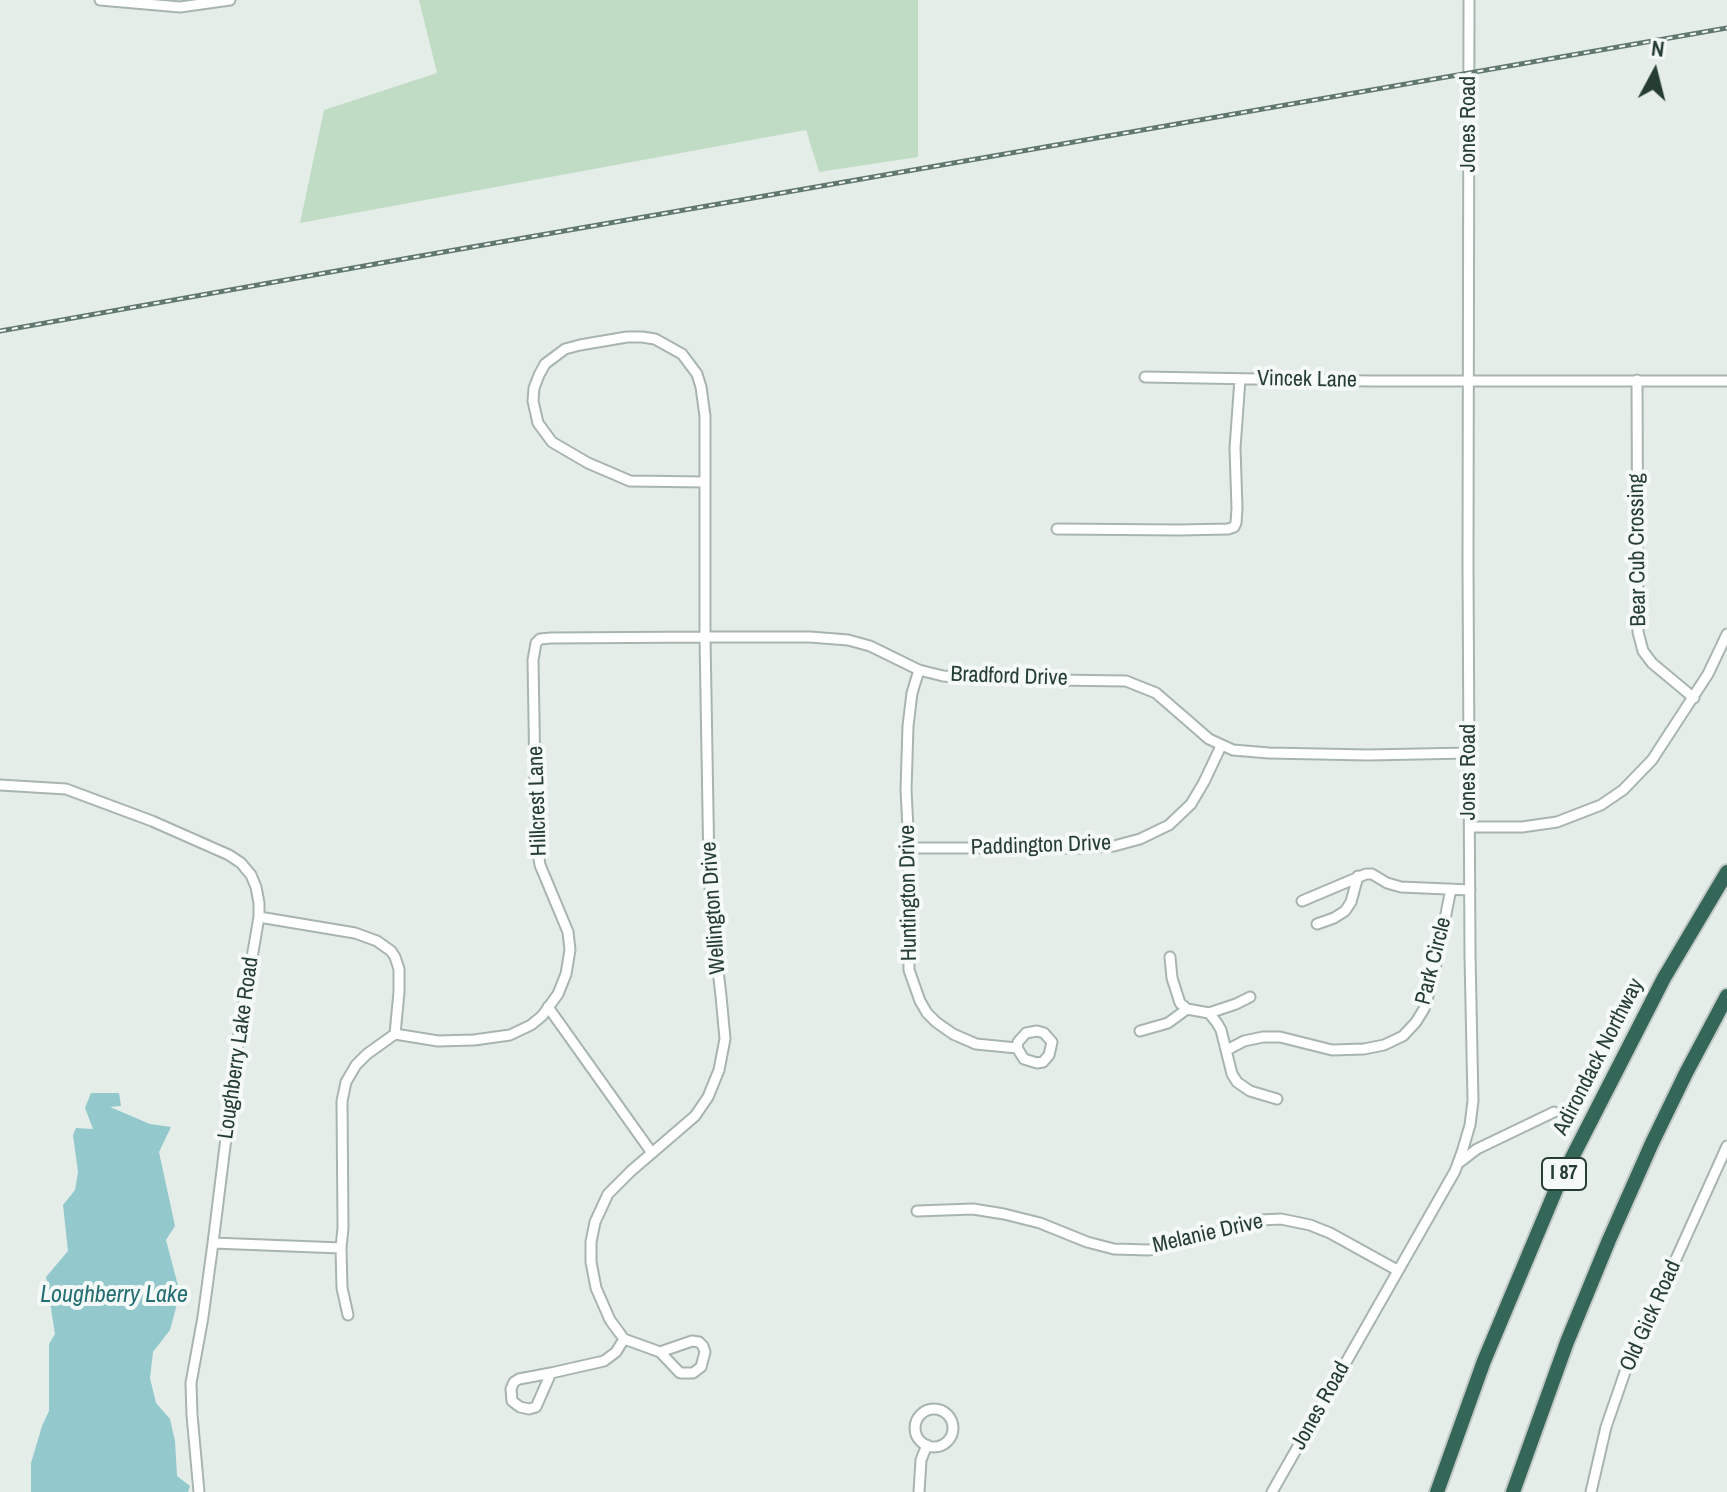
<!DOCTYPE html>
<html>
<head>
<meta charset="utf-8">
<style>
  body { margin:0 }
  #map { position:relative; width:1727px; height:1492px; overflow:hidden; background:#e5ede9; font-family:"Archivo Narrow",sans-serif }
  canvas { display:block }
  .north { position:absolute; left:1615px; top:32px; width:80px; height:80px; -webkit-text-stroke:6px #f5f9f7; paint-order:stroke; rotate:7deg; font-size:22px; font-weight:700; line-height:32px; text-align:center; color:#263d34 }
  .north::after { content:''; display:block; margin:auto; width:28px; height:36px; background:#263d34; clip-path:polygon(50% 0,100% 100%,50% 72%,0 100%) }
</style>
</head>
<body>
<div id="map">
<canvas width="1727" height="1492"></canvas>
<div class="north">N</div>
</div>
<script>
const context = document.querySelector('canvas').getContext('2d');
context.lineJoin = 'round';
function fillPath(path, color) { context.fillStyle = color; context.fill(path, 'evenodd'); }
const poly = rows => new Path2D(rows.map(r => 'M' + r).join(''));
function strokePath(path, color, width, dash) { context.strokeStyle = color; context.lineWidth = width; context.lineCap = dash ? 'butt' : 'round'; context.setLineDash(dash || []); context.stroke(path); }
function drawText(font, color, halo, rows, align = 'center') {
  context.font = font + ' "Archivo Narrow",sans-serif'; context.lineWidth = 8; context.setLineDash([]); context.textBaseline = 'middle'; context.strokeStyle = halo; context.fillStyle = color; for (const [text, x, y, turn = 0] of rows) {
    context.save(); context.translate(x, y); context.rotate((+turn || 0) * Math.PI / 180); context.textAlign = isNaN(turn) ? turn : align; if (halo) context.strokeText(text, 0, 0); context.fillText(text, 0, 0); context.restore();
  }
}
fillPath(poly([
  [419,0,918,0,918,157,819,172,806,130,300,223,324,110,437,73]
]), '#c0dcc5');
fillPath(poly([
  [91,1093,119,1093,121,1106,110,1107,150,1124,171,1127,159,1152,175,1226,166,1240,180,1293,170,1330,153,1352,150,1378,156,1403,170,1419,175,1441,177,1476,190,1486,188,1492,31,1492,31,1463,42,1426,49,1411,49,1344,55,1334,46,1277,68,1251,63,1205,75,1190,78,1172,73,1135,76,1128,93,1129,85,1108]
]), '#93c9cc');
const minor = poly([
  [100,0,180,7,230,0],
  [1145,377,1370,381,1727,381],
  [1637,380,1638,632,1643,651,1652,663,1694,698],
  [1057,529,1180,530,1228,529,1234,527,1236,523,1237,508,1235,448,1240,379],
  [919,670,912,693,908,726,906,790,909,848,909,970,920,1001,927,1013,936,1022,953,1034,976,1044,1017,1048],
  [0,785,66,789,152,821,229,855,241,863,251,875,256,887,259,903,259,917,239,1033,213,1243,203,1317,191,1383,192,1415,199,1492],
  [1470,827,1522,827,1557,822,1601,805,1623,790,1652,760,1708,674,1727,634],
  [909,848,1079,848,1114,846,1140,839,1169,825,1191,804,1204,782,1221,746],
  [1302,901,1366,874,1372,874,1387,883,1401,887,1470,890],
  [259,917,355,933,377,941,391,951,395,957,399,969,399,992,395,1034],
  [1317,924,1334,918,1345,911,1351,902,1358,876],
  [1170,957,1172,978,1180,1003,1187,1009,1209,1013,1236,1004,1250,997],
  [548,1007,652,1153],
  [1209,1013,1217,1023,1221,1030,1232,1074,1237,1082,1250,1091,1277,1099],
  [1037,1031,1044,1033,1052,1042,1049,1055,1043,1062,1037,1063,1024,1059,1017,1048,1018,1042,1026,1033,1037,1031],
  [1140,1031,1168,1023,1187,1009],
  [1227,1050,1244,1041,1263,1037,1280,1037,1332,1050,1364,1049,1384,1045,1403,1036,1416,1022,1424,1009,1432,983,1451,889],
  [1460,1162,1477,1149,1554,1112],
  [917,1211,973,1209,1004,1214,1040,1223,1087,1242,1114,1249,1149,1250,1187,1242,1239,1225,1260,1220,1281,1219,1310,1225,1330,1233,1397,1270],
  [213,1243,341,1248],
  [348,1315,342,1288,341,1248,343,1228,342,1101,346,1082,356,1065,367,1054,395,1034,438,1041,474,1040,510,1035,531,1025,542,1016,558,994,566,974,570,950,568,932,540,865,536,838,533,660,536,643,540,639,551,638,705,637,810,637,848,640,870,646,919,670,943,676,981,679,1126,681,1156,693,1209,739,1233,750,1269,753,1368,755,1469,753],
  [624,1339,610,1320,596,1288,591,1262,591,1242,595,1222,608,1194,631,1171,695,1116,708,1097,719,1070,725,1039,721,996,712,919,709,870,705,637,705,416,701,387,697,374,682,354,655,339,642,337,627,337,580,345,565,349,545,364,539,375,534,388,533,401,538,423,552,442,588,463,630,481,705,482],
  [624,1339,660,1352],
  [692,1341,699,1342,703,1346,705,1352,701,1367,693,1373,680,1373,660,1352,692,1341],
  [551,1373,536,1407,529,1409,520,1407,512,1401,511,1389,514,1382,519,1379,551,1373],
  [551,1373,604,1361,616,1352,624,1339],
  '915 1428a19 19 0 1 1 38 0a19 19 0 1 1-38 0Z',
  [919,1492,921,1460,927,1445],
  [1272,1492,1455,1171,1462,1152,1470,1125,1473,1101,1470,955,1468,565,1469,0],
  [1591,1492,1606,1427,1625,1372,1727,1146]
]);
const highway = poly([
  [1437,1492,1484,1361,1557,1187,1664,978,1727,872],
  [1513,1492,1567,1342,1609,1240,1652,1143,1686,1073,1727,996]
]);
strokePath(minor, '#a8b5af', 13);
strokePath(highway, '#c2c9c6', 18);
strokePath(minor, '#fff', 9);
strokePath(highway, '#346757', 14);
const rail = poly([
  [0,331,409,258,1727,28]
]);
strokePath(rail, '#61786f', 5);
strokePath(rail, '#f5f9f7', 2, [6]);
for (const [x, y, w] of [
  [1564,1174,44]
]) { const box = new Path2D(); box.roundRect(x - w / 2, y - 16, w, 32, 6); context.fillStyle = '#f5f9f7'; context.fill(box); strokePath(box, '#263d34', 2); }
drawText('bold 20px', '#263d34', null, [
  ["I 87",1564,1174]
]);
drawText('22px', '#263d34', '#f5f9f7', [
  ["Jones Road",1469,124,-90],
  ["Vincek Lane",1307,380,1],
  ["Bear Cub Crossing",1638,550,-91],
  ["Bradford Drive",1009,677,2],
  ["Jones Road",1469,772,-90],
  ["Hillcrest Lane",538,801,-92],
  ["Paddington Drive",1041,846,-2],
  ["Huntington Drive",909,893,-91],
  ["Wellington Drive",714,908,-94],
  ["Park Circle",1434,961,-76],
  ["Loughberry Lake Road",239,1048,-82],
  ["Adirondack Northway",1599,1057,-63],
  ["Melanie Drive",1208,1234,-13],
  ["Old Gick Road",1651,1316,-66],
  ["Jones Road",1321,1406,-61]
]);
drawText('italic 24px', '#256f74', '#f5f9f7', [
  ["Loughberry Lake",114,1296]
]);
</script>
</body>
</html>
